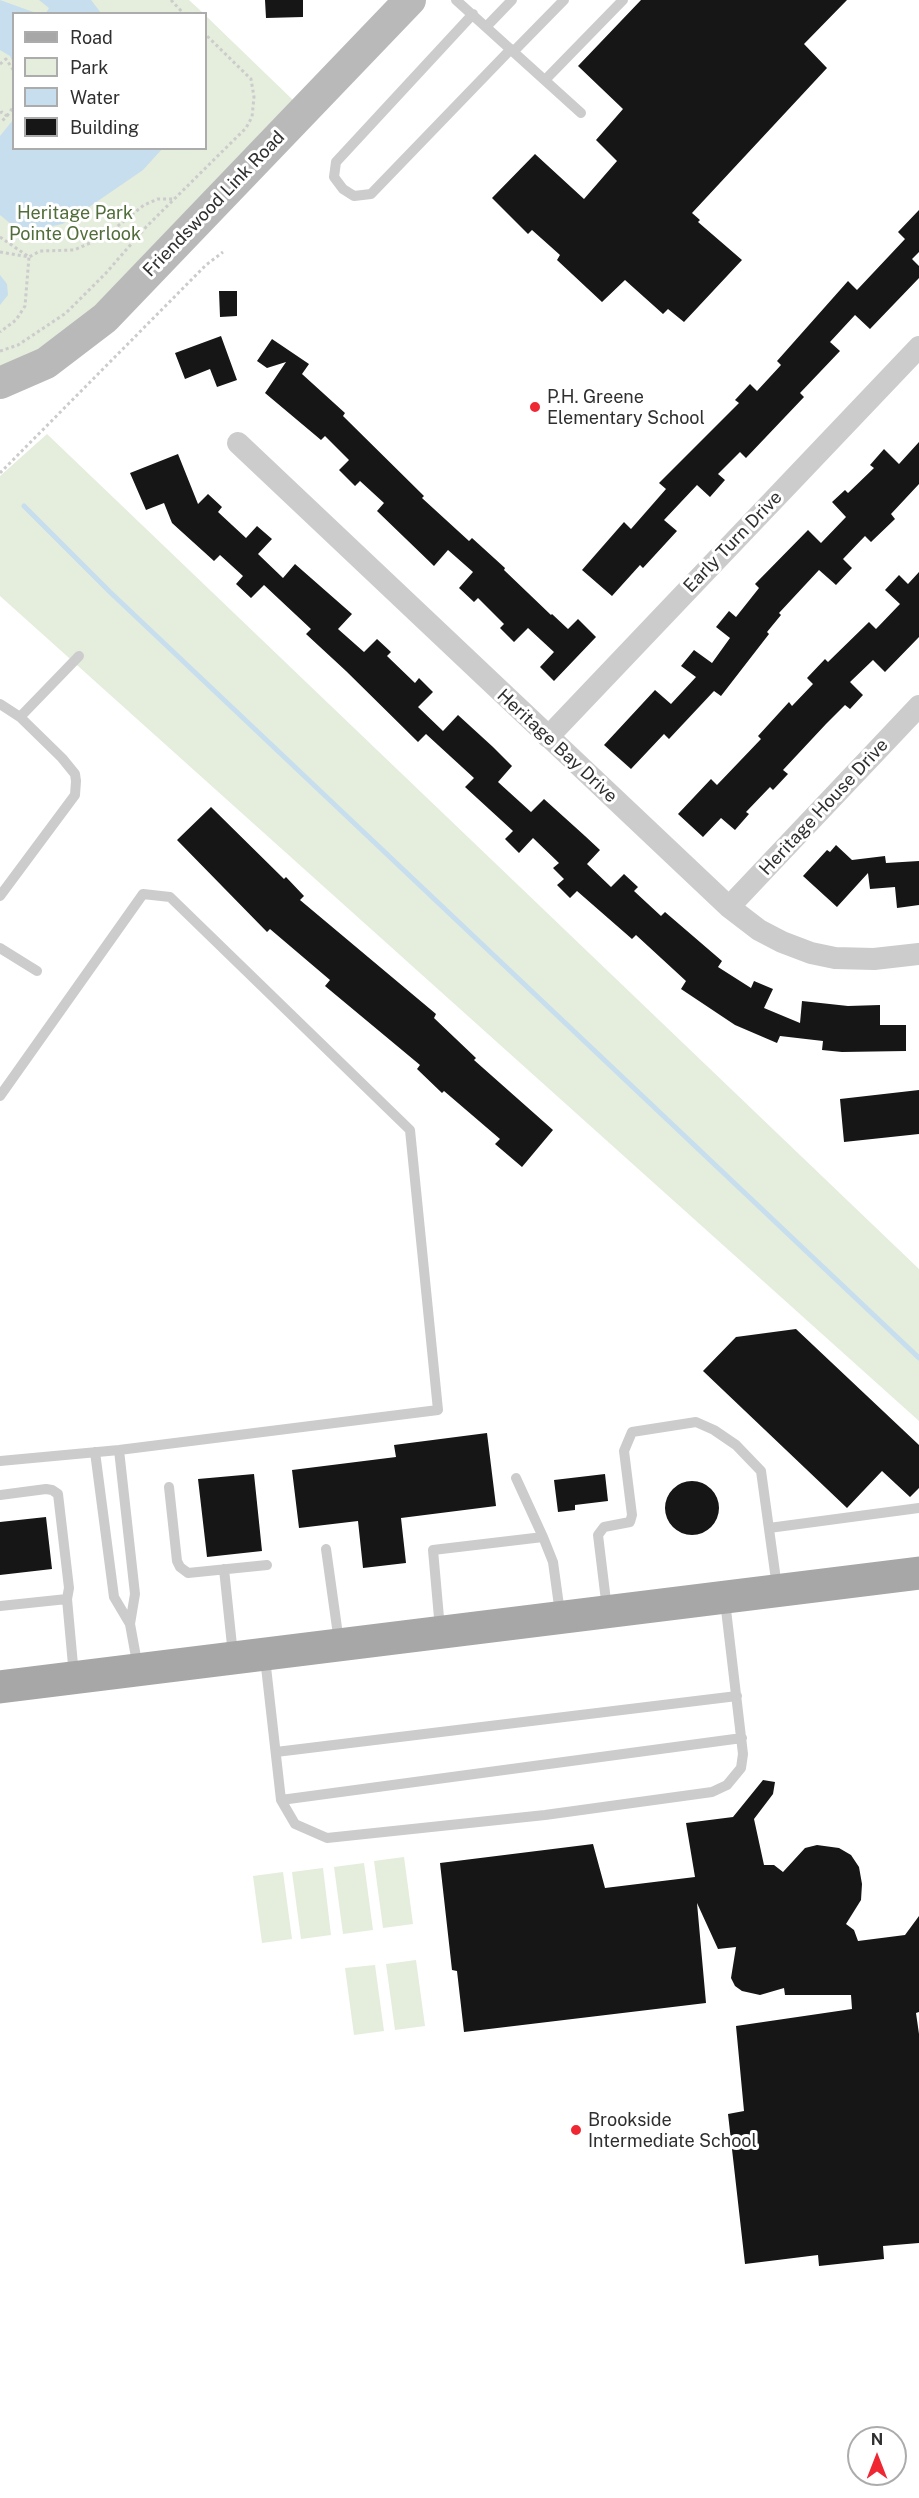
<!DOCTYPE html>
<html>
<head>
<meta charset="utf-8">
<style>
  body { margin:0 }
  #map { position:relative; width:919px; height:2498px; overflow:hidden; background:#fff; font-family:"Public Sans",sans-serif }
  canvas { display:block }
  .legend { position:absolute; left:12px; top:12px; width:195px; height:138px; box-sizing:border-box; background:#fff; border:2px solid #acacac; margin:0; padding:8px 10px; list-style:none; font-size:18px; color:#2f2f2f }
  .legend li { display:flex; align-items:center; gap:12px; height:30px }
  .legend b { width:30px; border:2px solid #acacac }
  .north { position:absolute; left:847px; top:2426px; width:60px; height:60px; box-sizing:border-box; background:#fff; border:2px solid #acacac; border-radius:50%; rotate:0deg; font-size:16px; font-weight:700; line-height:24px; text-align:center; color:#2f2f2f }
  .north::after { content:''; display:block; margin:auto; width:21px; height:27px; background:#ef2733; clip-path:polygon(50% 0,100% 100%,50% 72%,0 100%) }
</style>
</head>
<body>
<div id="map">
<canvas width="919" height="2498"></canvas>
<ul class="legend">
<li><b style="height:8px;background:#a7a7a7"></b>Road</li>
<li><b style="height:16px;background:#e5eddc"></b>Park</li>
<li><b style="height:16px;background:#c7deee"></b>Water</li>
<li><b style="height:16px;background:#161616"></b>Building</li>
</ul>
<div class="north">N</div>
</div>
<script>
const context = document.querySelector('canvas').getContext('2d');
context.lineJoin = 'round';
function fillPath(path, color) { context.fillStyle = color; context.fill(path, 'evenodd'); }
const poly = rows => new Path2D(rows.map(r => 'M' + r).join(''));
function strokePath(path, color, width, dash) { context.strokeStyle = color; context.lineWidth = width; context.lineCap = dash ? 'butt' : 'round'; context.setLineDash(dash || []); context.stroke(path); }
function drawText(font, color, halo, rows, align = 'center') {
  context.font = font + ' "Public Sans",sans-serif'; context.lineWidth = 6; context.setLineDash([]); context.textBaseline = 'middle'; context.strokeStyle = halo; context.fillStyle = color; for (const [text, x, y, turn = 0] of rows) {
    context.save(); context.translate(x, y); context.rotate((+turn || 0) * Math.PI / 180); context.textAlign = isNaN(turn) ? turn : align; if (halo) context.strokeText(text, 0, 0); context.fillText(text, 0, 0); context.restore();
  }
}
fillPath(poly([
  [0,0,189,0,203,13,14,14,14,148,206,148,206,16,295,102,82,324,0,372],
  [47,434,919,1269,919,1421,0,596,0,476],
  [404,1857,413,1924,383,1928,374,1861],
  [364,1863,373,1930,343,1934,334,1867],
  [323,1868,331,1935,301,1939,292,1872],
  [283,1872,292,1939,262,1943,253,1876],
  [416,1960,425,2026,395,2030,386,1964],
  [375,1965,384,2031,354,2035,345,1968]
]), '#e5eddc');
fillPath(poly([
  [0,0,36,13,14,14,13,63,10,56,0,50],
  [39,0,91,0,101,13,46,13,49,8],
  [13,120,14,148,162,149,143,170,73,218,62,224,44,228,27,228,11,224,0,215,0,136],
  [0,275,7,284,8,295,0,305]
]), '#c7deee');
strokePath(poly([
  [24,506,110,592,919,1358]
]), '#c7deee', 5);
fillPath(poly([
  [265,0,303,0,303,17,266,18],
  [641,0,847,0,804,44,827,68,692,213,700,220,698,222,742,260,684,322,668,309,663,314,625,280,602,302,557,260,560,255,532,230,528,234,492,198,535,154,584,199,617,161,596,140,623,109,578,66],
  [919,210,919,252,912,259,919,266,919,278,870,329,855,315,830,342,840,351,800,393,804,397,746,458,740,452,718,474,725,480,710,497,697,485,664,520,677,531,643,568,640,565,612,596,582,570,624,522,631,529,666,489,659,483,739,403,735,400,750,384,757,391,781,365,777,361,848,281,857,290,905,239,898,232],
  [219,291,237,291,237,316,220,317],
  [221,336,237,380,217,387,210,369,185,379,175,353],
  [272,339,309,364,302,374,345,413,343,416,424,496,422,498,469,541,472,538,505,568,504,570,551,615,552,614,568,629,578,619,596,637,554,681,540,667,554,652,528,628,514,642,500,628,504,624,478,598,474,602,459,588,473,572,448,550,434,566,377,511,384,503,360,481,355,486,339,470,349,460,325,436,321,440,265,393,286,362,267,368,257,361],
  [919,442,919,484,891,514,895,519,871,542,865,536,843,559,852,568,836,585,819,570,779,613,781,615,767,632,769,634,721,696,714,691,669,739,664,734,631,769,604,745,655,690,671,704,696,677,681,666,694,650,712,663,730,638,716,627,729,611,736,617,759,588,755,584,808,530,821,543,846,517,832,502,845,490,848,493,874,468,870,465,884,449,899,464],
  [178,454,198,504,208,494,222,507,218,512,246,538,257,526,272,539,258,554,283,578,295,564,352,614,338,629,364,652,377,639,391,652,387,656,415,683,419,678,433,692,418,707,443,731,458,715,493,747,512,766,498,782,531,812,544,799,585,836,600,850,587,864,611,887,624,874,638,887,634,891,661,916,665,912,722,961,718,967,751,988,754,981,773,989,764,1008,800,1023,802,1001,848,1006,880,1005,880,1025,906,1025,906,1051,842,1052,822,1050,823,1041,780,1036,777,1043,735,1025,681,989,686,981,636,935,632,939,577,891,570,898,557,885,564,879,553,868,559,863,533,838,519,853,505,839,513,831,465,787,474,778,426,734,418,742,346,671,306,634,311,629,264,585,251,598,236,584,243,576,220,555,214,561,172,523,164,503,146,510,130,473],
  [919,572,919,637,885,672,873,660,850,682,863,695,850,709,845,705,826,724,783,770,788,774,773,790,770,787,746,812,749,814,735,830,721,818,703,837,678,814,711,779,717,785,761,739,758,736,789,702,792,706,813,684,807,678,825,659,828,662,869,622,876,629,900,604,885,590,899,575,908,584],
  [211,807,284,879,286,877,304,896,300,900,436,1014,434,1018,476,1058,474,1060,553,1130,522,1167,495,1144,500,1139,444,1091,442,1093,417,1069,420,1065,325,986,330,980,270,929,267,932,177,840],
  [836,845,852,860,885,856,886,863,919,861,919,905,897,908,895,887,870,889,868,873,837,907,803,876,827,850,830,852],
  [919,1090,919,1134,844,1142,840,1099],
  [796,1329,919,1445,919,1488,910,1497,882,1471,847,1508,703,1371,736,1337],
  [487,1433,496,1506,401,1518,406,1563,363,1568,358,1521,299,1528,292,1470,396,1457,394,1445],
  [254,1474,262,1551,207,1557,198,1479],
  [605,1474,608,1501,575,1505,575,1510,558,1512,554,1480],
  '665 1508a27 27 0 1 1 54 0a27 27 0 1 1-54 0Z',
  [46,1517,52,1569,0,1575,0,1522],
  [763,1780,775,1782,773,1794,754,1819,764,1865,774,1865,783,1872,805,1848,817,1845,839,1848,851,1855,859,1867,862,1884,861,1900,846,1924,854,1930,858,1941,905,1935,919,1916,919,2012,916,2013,919,2034,919,2243,883,2246,884,2259,819,2266,818,2255,745,2264,728,2114,744,2111,736,2026,852,2009,851,1995,785,1995,784,1988,760,1995,742,1991,735,1986,731,1978,736,1947,718,1949,697,1903,706,2003,464,2032,457,1971,452,1970,440,1863,593,1844,605,1888,695,1877,686,1823,733,1817]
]), '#161616');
strokePath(poly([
  [171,0,184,14],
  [0,64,6,59,14,71],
  [0,113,2,112,7,116,2,121],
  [7,116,14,106],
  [0,237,29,257,40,251,74,250,104,237,144,205,158,199,174,199],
  [0,252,29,257,25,306,16,320,0,332],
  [0,351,18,345,66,313,106,273,146,227,246,128,252,117,254,97,251,79,206,35],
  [0,473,206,265,223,252]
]), '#ccc', 3, [3, 3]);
strokePath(poly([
  [456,0,581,113],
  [473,14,336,162,334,177,343,189,354,196,371,194,511,49],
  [486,27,512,0],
  [514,51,564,0],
  [546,79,623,0],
  [0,704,20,717,62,758,75,774,76,781,75,795,0,896],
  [20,717,79,656],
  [0,948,37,971],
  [0,1096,143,894,170,897,410,1130,438,1410,119,1450,0,1461],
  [119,1450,135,1594,130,1624],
  [95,1452,114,1597,130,1624,138,1668],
  [516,1478,543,1537],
  [169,1487,177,1561,180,1567,188,1573,267,1565],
  [0,1495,46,1489,52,1490,58,1494,69,1588,67,1599,74,1676],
  [769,1528,919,1508],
  [326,1549,339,1642],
  [224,1569,233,1655],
  [0,1606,67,1599],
  [607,1609,598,1535,604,1527,630,1522,632,1515,624,1451,632,1432,696,1422,714,1430,736,1445,761,1471,777,1587],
  [440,1629,433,1550,543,1537,553,1562,560,1613],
  [265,1658,281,1800,295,1824,327,1838,545,1815,712,1792,727,1785,741,1768,743,1754,725,1601],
  [276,1752,737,1696],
  [281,1800,742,1738]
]), '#ccc', 10);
strokePath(poly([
  [238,443,729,907,759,930,782,942,811,953,835,958,874,959,919,954],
  [548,737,919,347],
  [729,907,919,706]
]), '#ccc', 22);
strokePath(poly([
  [0,383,46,363,105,318,410,0]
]), '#b9b9b9', 32);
strokePath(poly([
  [0,1687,919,1573]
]), '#a7a7a7', 33);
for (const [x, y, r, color] of [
  [535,407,6,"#ef2733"],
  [576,2130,6,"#ef2733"]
]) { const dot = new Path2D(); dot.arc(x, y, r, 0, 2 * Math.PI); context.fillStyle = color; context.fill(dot); strokePath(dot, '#fff', 2); }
drawText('18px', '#2f2f2f', '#fff', [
  ["Friendswood Link Road",214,204,-46],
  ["Early Turn Drive",733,542,-46],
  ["Heritage Bay Drive",557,746,43],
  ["Heritage House Drive",824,807,-47]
]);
drawText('18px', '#516d39', '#fff', [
  ["Heritage Park",75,213],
  ["Pointe Overlook",75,234]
]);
drawText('18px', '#2f2f2f', '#fff', [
  ["P.H. Greene",547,397],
  ["Elementary School",547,418],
  ["Brookside",588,2120],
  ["Intermediate School",588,2141]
], 'left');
</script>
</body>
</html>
